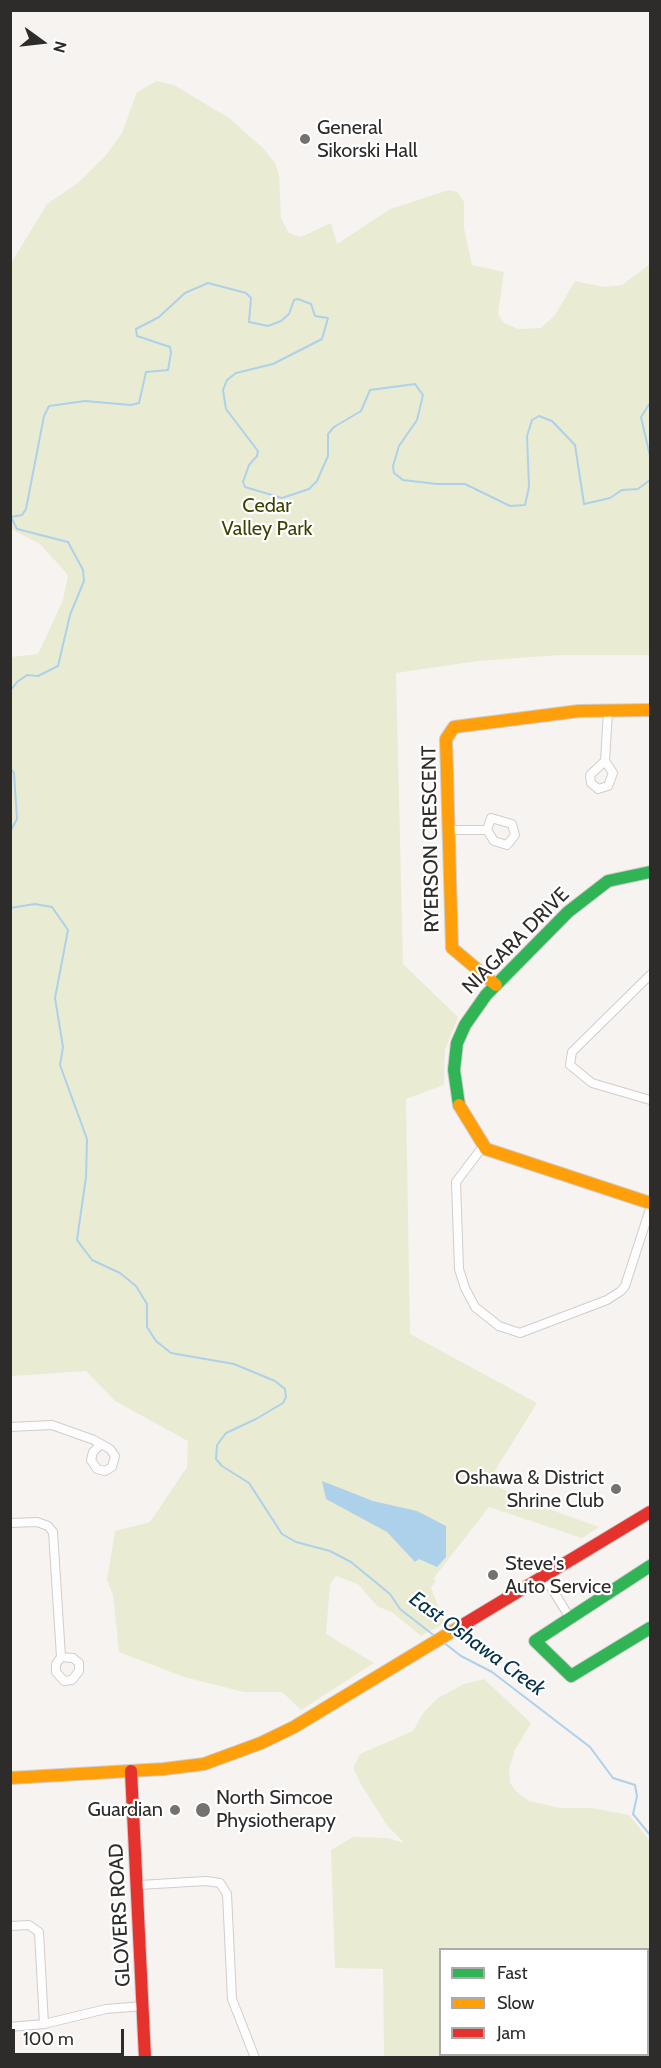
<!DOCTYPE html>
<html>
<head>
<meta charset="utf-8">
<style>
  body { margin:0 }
  #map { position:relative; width:661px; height:2068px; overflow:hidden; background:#f7f3f1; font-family:Cabin,sans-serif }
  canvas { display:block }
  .frame { position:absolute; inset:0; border:12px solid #2e2c2a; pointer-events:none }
  .legend { position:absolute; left:439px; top:1948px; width:210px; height:108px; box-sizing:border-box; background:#fff; border:2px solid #ababaa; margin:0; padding:8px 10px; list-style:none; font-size:18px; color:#2e2c2a }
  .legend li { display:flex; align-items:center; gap:12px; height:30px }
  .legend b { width:30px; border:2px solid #ababaa }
  .north { position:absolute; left:12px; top:12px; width:60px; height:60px; -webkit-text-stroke:4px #fff; paint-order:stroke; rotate:105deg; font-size:16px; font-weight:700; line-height:24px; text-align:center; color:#2e2c2a }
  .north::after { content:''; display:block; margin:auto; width:21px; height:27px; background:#2e2c2a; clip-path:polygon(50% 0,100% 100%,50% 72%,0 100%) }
  .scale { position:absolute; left:12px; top:2029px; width:112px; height:27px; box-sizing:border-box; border:3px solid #2e2c2a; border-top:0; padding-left:8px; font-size:18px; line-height:21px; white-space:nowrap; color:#2e2c2a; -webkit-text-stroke:4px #fff; paint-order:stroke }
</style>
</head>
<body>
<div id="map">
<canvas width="661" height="2068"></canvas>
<div class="frame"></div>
<ul class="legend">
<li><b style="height:8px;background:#30b455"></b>Fast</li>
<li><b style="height:8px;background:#ff9f0a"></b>Slow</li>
<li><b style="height:8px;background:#e5322d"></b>Jam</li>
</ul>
<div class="north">N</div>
<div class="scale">100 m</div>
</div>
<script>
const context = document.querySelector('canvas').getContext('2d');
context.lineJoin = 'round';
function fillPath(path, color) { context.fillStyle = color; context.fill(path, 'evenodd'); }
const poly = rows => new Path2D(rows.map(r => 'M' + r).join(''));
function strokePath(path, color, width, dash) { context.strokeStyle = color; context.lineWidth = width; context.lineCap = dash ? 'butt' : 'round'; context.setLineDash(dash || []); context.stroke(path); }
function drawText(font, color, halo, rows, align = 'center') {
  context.font = font + ' Cabin,sans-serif'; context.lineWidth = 4.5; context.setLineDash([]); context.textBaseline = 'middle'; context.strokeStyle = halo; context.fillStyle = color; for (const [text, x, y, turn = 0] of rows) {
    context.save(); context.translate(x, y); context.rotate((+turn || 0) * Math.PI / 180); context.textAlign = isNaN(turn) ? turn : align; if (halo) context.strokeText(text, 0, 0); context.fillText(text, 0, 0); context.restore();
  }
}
fillPath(poly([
  [157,81,174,85,229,118,263,148,275,163,279,175,281,218,289,233,301,237,331,223,337,244,390,209,449,190,457,192,464,202,464,228,472,265,504,272,498,314,504,323,519,329,541,328,555,315,575,281,604,287,622,285,650,264,650,655,561,655,478,661,396,673,403,964,458,1017,445,1050,444,1085,406,1099,410,1334,537,1403,488,1482,532,1503,599,1527,582,1538,489,1507,433,1579,436,1580,431,1588,445,1623,421,1636,393,1613,377,1606,358,1584,336,1576,330,1584,326,1634,374,1663,301,1710,282,1692,244,1692,184,1677,119,1652,113,1595,107,1580,115,1531,150,1522,187,1467,188,1441,115,1401,86,1371,11,1376,10,1225,13,1224,10,1218,11,657,38,654,63,600,68,575,40,544,11,529,10,265,47,204,78,183,106,155,122,133,137,92],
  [484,1679,531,1723,515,1750,509,1769,510,1783,516,1791,529,1801,560,1808,592,1808,629,1815,650,1841,650,2057,384,2057,383,1969,335,1968,331,1850,353,1837,388,1838,404,1843,386,1824,362,1786,353,1768,360,1754,413,1731,424,1712,438,1698,464,1684],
  [440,1950,648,1950,648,2054,440,2054]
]), '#e9ecd2');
fillPath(poly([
  [322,1481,373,1501,417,1511,446,1526,446,1557,437,1567,419,1559,415,1562,387,1532,326,1499]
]), '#add1eb');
strokePath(poly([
  [650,403,641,417,650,456],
  [10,517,22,515,26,509,44,416,49,406,85,401,131,405,139,403,146,372,168,370,171,353,170,347,137,336,136,329,159,317,185,293,208,283,246,293,251,298,249,322,268,326,281,321,289,314,294,300,298,299,311,304,315,316,328,318,322,339,273,364,236,373,227,380,223,390,226,409,258,451,257,456,249,465,243,482,245,487,282,498,309,489,317,481,328,456,328,434,334,427,361,411,370,390,415,384,423,395,417,420,399,446,393,466,394,473,403,480,437,484,465,484,510,506,525,505,529,487,527,436,532,420,539,416,552,421,575,445,584,504,610,498,622,490,638,489,650,480],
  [10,691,17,682,27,675,38,676,58,666,70,615,84,581,83,570,68,542,17,529,11,517],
  [10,768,14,773,17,819,10,832],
  [10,908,35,904,52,907,68,930,55,998,63,1047,60,1065,87,1139,86,1177,77,1240,92,1260,120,1273,136,1286,147,1304,147,1327,156,1341,171,1353,234,1364,275,1381,285,1389,286,1397,283,1403,256,1419,226,1433,217,1445,216,1459,222,1466,249,1483,282,1534,296,1542,330,1551,351,1562,390,1594,400,1609,436,1637],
  [443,1642,461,1656,492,1672,590,1747,613,1778,635,1785,637,1796,633,1814,650,1835]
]), '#add1eb', 2);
const street = poly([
  [605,761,590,775,591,783,598,789,608,786,613,773,605,761,608,711],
  [448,830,487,830,491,818,512,824,515,835,507,845,494,841,487,830],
  [650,975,572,1052,570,1065,592,1083,650,1100],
  [484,1145,456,1182,459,1269,465,1288,475,1307,499,1326,520,1333,607,1300,621,1291,625,1286,650,1209],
  [10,1427,52,1425,94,1440,110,1449,115,1456,112,1467,105,1471,97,1469,91,1460,93,1452,100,1445],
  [10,1523,37,1522,48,1526,53,1532,61,1657,56,1664,56,1672,64,1681,72,1680,79,1671,79,1663,73,1658,61,1657],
  [544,1576,570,1618],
  [139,1885,206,1881,220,1883,227,1894,232,1999,255,2058],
  [10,1926,29,1925,39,1932,44,2024],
  [10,2027,44,2024,106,2009,143,2006]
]);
const fast = poly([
  [459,1105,454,1070,457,1043,465,1025,486,995,568,912,608,881,650,872],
  [650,1566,535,1641,571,1676,650,1628]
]);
const slow = poly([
  [496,985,452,948,446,739,454,727,579,711,650,710],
  [459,1105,486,1149,650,1203],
  [10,1778,164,1769,204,1764,261,1743,294,1727,466,1623]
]);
const jam = poly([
  [466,1623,650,1512],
  [131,1771,145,2058]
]);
strokePath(street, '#d0cdcc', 10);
strokePath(fast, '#d0cdcc', 14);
strokePath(slow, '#d0cdcc', 14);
strokePath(jam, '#d0cdcc', 14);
strokePath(street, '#fefdfd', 8);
strokePath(fast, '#30b455', 12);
strokePath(slow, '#ff9f0a', 12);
strokePath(jam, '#e5322d', 12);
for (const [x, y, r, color] of [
  [305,139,6,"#747270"],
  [616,1489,6,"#747270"],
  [493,1575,6,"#747270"],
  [175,1810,6,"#747270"],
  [203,1810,8,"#747270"]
]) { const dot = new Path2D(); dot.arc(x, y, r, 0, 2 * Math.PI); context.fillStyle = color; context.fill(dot); strokePath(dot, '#fff', 2); }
drawText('20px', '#2e2c2a', '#fff', [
  ["General",317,128],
  ["Sikorski Hall",317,151],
  ["Oshawa & District",604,1478,"right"],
  ["Shrine Club",604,1501,"right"],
  ["Steve's",505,1564],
  ["Auto Service",505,1587],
  ["North Simcoe",216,1798],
  ["Physiotherapy",216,1821],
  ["Guardian",163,1810,"right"]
], 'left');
drawText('20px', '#3c4300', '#fff', [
  ["Cedar",267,506],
  ["Valley Park",267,529]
]);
drawText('20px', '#2e2c2a', '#fff', [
  ["RYERSON CRESCENT",431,839,-91],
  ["NIAGARA DRIVE",516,941,-45],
  ["GLOVERS ROAD",120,1915,-93]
]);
drawText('italic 21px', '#06324b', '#fff', [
  ["East Oshawa Creek",477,1644,36]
]);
</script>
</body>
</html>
